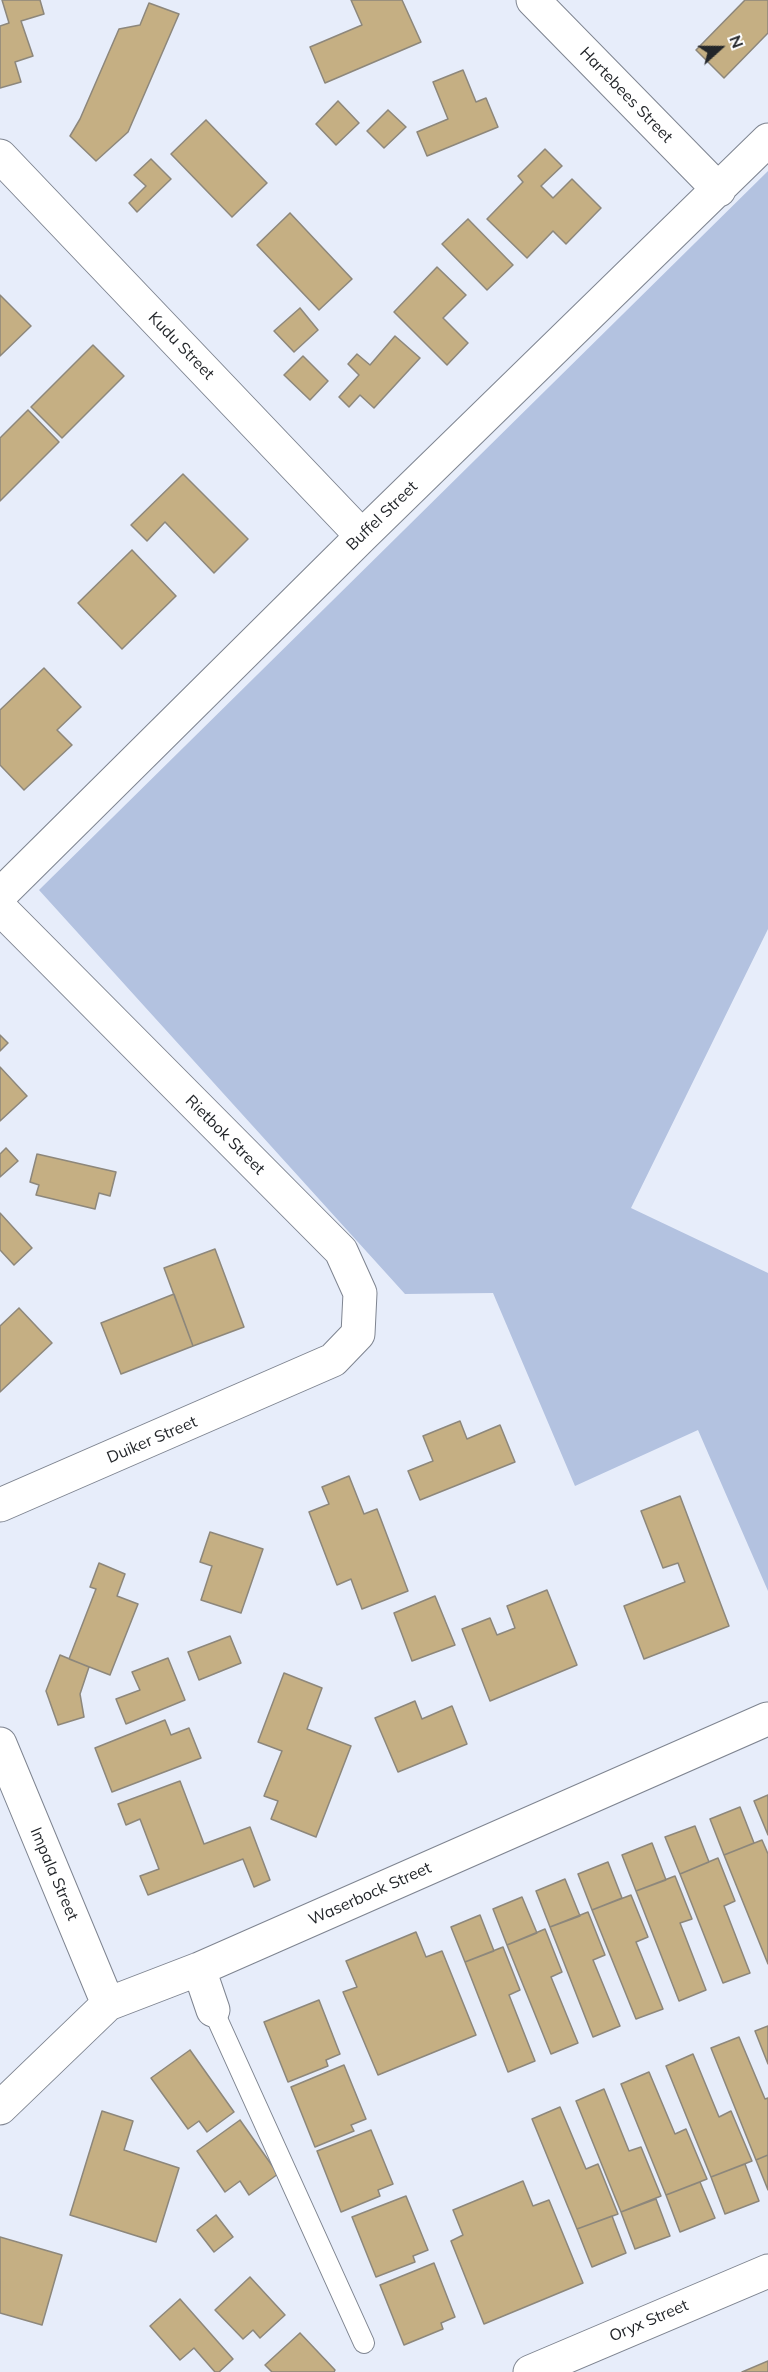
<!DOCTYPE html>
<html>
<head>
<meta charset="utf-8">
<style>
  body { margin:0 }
  #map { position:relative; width:768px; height:2372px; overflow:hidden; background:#e7edfa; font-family:Mulish,sans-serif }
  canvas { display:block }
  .north { position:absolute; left:690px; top:18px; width:60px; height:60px; -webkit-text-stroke:4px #fff; paint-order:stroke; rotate:69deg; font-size:16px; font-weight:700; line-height:24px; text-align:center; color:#23262a }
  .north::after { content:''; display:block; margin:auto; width:21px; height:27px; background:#23262a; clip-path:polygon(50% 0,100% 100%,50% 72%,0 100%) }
</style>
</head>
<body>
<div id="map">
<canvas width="768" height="2372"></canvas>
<div class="north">N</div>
</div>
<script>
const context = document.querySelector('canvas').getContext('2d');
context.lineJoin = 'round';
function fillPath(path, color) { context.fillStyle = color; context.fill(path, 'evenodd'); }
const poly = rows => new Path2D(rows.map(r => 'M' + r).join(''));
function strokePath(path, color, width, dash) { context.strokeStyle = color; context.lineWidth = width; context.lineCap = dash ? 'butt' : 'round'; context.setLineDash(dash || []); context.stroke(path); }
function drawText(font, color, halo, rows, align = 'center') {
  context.font = font + ' Mulish,sans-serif'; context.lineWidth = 4.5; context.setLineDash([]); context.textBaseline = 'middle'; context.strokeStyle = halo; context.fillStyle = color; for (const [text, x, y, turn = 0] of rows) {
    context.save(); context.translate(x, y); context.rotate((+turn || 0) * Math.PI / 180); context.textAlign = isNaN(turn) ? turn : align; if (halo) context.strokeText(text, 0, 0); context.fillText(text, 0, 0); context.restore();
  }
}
fillPath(poly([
  [768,171,768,929,631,1208,768,1273,768,1591,698,1430,575,1486,493,1293,405,1294,39,890]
]), '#b3c2e0');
const building = poly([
  [2,0,40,0,44,14,21,21,33,56,15,62,21,82,0,88,0,26,9,23,2,0],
  [351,0,402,0,421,42,325,83,310,47,362,25,351,0],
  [745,0,768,0,768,33,724,78,696,50,745,0],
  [149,3,179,14,128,132,96,161,70,136,80,119,119,29,140,25,149,3],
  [463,70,476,102,486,98,498,127,427,156,417,132,448,119,433,82,463,70],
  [338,101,359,123,336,145,316,124,338,101],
  [388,110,406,127,384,148,367,131,388,110],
  [206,120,267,183,232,217,171,154,206,120],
  [545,149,562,166,541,186,553,198,572,179,601,208,566,244,553,231,527,258,487,219,523,182,518,176,545,149],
  [151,159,171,179,137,212,129,203,146,186,134,175,151,159],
  [290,213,352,279,319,310,257,245,290,213],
  [468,219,513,265,487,290,442,244,468,219],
  [437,267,466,295,443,318,468,343,447,365,394,312,437,267],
  [0,295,31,326,0,356,0,295],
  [300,308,318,330,294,352,274,331,300,308],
  [395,336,420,358,374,408,360,395,349,407,339,397,359,375,348,364,357,354,370,365,395,336],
  [93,345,124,376,62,438,31,407,93,345],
  [303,356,328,381,310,400,284,375,303,356],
  [28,410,59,442,0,501,0,438,28,410],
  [183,474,248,539,214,573,165,522,147,541,131,525,183,474],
  [132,550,176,596,122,649,78,603,132,550],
  [44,668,81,707,57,730,72,745,24,790,0,765,0,710,44,668],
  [0,1035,8,1043,0,1051,0,1035],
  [0,1067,27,1096,0,1121,0,1067],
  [6,1148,18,1161,0,1177,0,1154,6,1148],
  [37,1154,116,1172,110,1196,99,1193,95,1209,36,1195,39,1185,30,1182,37,1154],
  [0,1213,32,1248,14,1265,0,1250,0,1213],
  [215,1249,244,1327,193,1346,164,1268,215,1249],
  [174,1294,193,1346,121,1374,101,1323,174,1294],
  [19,1308,52,1343,0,1392,0,1326,19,1308],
  [460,1421,467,1439,500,1425,515,1462,420,1500,408,1471,433,1461,423,1436,460,1421],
  [349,1476,364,1514,377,1509,408,1591,362,1609,351,1579,337,1585,309,1512,329,1504,322,1487,349,1476],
  [680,1496,729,1626,644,1659,624,1606,685,1582,678,1563,663,1568,641,1511,680,1496],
  [210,1532,263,1549,241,1613,201,1600,212,1566,200,1562,210,1532],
  [99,1563,125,1574,117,1596,138,1604,110,1675,69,1659,96,1589,90,1587,99,1563],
  [547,1590,577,1665,490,1701,462,1629,490,1618,497,1635,515,1628,507,1606,547,1590],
  [435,1596,455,1645,412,1661,394,1613,435,1596],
  [230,1636,241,1663,199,1680,188,1652,230,1636],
  [60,1655,89,1667,80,1694,84,1717,58,1725,46,1691,60,1655],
  [168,1658,185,1700,126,1724,116,1699,140,1690,132,1672,168,1658],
  [284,1673,322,1688,307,1729,351,1746,316,1837,271,1819,278,1801,264,1796,282,1751,258,1742,284,1673],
  [415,1701,422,1719,452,1706,467,1744,398,1772,375,1718,415,1701],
  [165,1720,171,1735,189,1728,201,1758,112,1792,95,1748,165,1720],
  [180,1781,204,1844,250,1827,270,1880,254,1887,243,1859,148,1895,140,1876,159,1869,140,1819,126,1825,118,1804,180,1781],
  [768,1795,768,1835,754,1801,768,1795],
  [740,1807,754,1843,724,1855,710,1819,740,1807],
  [695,1826,709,1862,680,1874,665,1837,695,1826],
  [762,1840,768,1854,768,1964,724,1855,762,1840],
  [652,1843,666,1880,636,1891,622,1855,652,1843],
  [718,1858,735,1901,724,1906,750,1973,723,1983,680,1874,718,1858],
  [608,1862,622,1898,592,1910,578,1874,608,1862],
  [675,1876,692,1919,680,1923,706,1990,679,2001,636,1891,675,1876],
  [565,1879,580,1916,550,1927,536,1891,565,1879],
  [631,1895,648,1937,636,1942,663,2009,636,2019,592,1910,631,1895],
  [522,1897,537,1933,507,1945,493,1909,522,1897],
  [588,1912,605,1955,593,1960,620,2026,593,2037,550,1927,588,1912],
  [480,1915,494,1951,465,1962,451,1927,480,1915],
  [545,1929,562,1972,551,1977,578,2043,551,2054,507,1945,545,1929],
  [416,1932,426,1957,442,1951,476,2035,378,2075,343,1992,357,1987,346,1961,416,1932],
  [503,1947,520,1990,509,1995,535,2061,508,2072,465,1962,503,1947],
  [319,2000,340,2054,326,2060,328,2066,288,2082,264,2022,319,2000],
  [768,2026,768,2064,755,2031,768,2026],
  [739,2037,765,2099,768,2098,768,2155,756,2160,711,2048,739,2037],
  [190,2050,234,2112,207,2132,199,2121,188,2129,151,2078,190,2050],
  [693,2054,719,2117,731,2111,752,2161,711,2177,666,2066,693,2054],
  [344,2065,366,2119,351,2125,354,2131,315,2147,291,2087,344,2065],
  [649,2072,675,2134,686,2129,707,2179,666,2195,621,2084,649,2072],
  [604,2089,629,2151,641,2147,661,2196,621,2212,576,2101,604,2089],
  [560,2107,586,2169,598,2164,618,2214,577,2229,532,2119,560,2107],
  [102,2111,133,2121,124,2150,179,2168,156,2242,70,2215,102,2111],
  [240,2120,278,2174,249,2195,240,2181,225,2192,197,2151,240,2120],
  [371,2130,393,2184,378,2190,380,2196,341,2212,317,2151,371,2130],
  [768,2155,768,2190,756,2160,768,2155],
  [745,2164,759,2201,725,2214,711,2177,745,2164],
  [523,2181,533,2206,549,2200,583,2283,484,2324,451,2241,463,2235,453,2210,523,2181],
  [700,2182,715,2218,680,2232,666,2195,700,2182],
  [406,2196,428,2250,413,2256,415,2262,376,2277,352,2217,406,2196],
  [656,2199,670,2236,635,2249,621,2212,656,2199],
  [216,2215,233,2237,214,2252,197,2230,216,2215],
  [612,2216,626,2253,592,2267,577,2229,612,2216],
  [0,2237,62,2255,42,2325,0,2313,0,2237],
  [434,2263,455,2317,441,2323,443,2329,404,2345,380,2285,434,2263],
  [250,2277,285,2315,260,2338,253,2330,243,2339,215,2310,250,2277],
  [180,2299,233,2359,219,2372,215,2372,194,2348,180,2360,150,2326,180,2299],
  [300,2333,335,2370,334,2372,272,2372,265,2365,300,2333],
  [768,2361,768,2372,742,2372,768,2361]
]);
fillPath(building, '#c5af83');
strokePath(building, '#8d877b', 1.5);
const lane = poly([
  [213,2010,364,2343]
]);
const street = poly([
  [533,0,719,190],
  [0,156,362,536],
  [0,895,362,536,768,140],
  [0,908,341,1251,360,1293,358,1334,333,1360,0,1505],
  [0,1744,108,2004],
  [199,1969,213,2010],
  [0,2108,108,2004,199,1969,767,1719],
  [530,2372,768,2271]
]);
strokePath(lane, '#7e8490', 22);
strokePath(street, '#7e8490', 35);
strokePath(lane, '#fff', 20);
strokePath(street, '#fff', 33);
drawText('16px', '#23262a', '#fff', [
  ["Hartebees Street",626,95,46],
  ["Kudu Street",181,346,46],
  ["Buffel Street",382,516,-44],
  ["Rietbok Street",225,1135,45],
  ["Duiker Street",152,1440,-23],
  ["Impala Street",54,1874,67],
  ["Waserbock Street",370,1894,-24],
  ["Oryx Street",649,2321,-23]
]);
</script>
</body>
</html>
